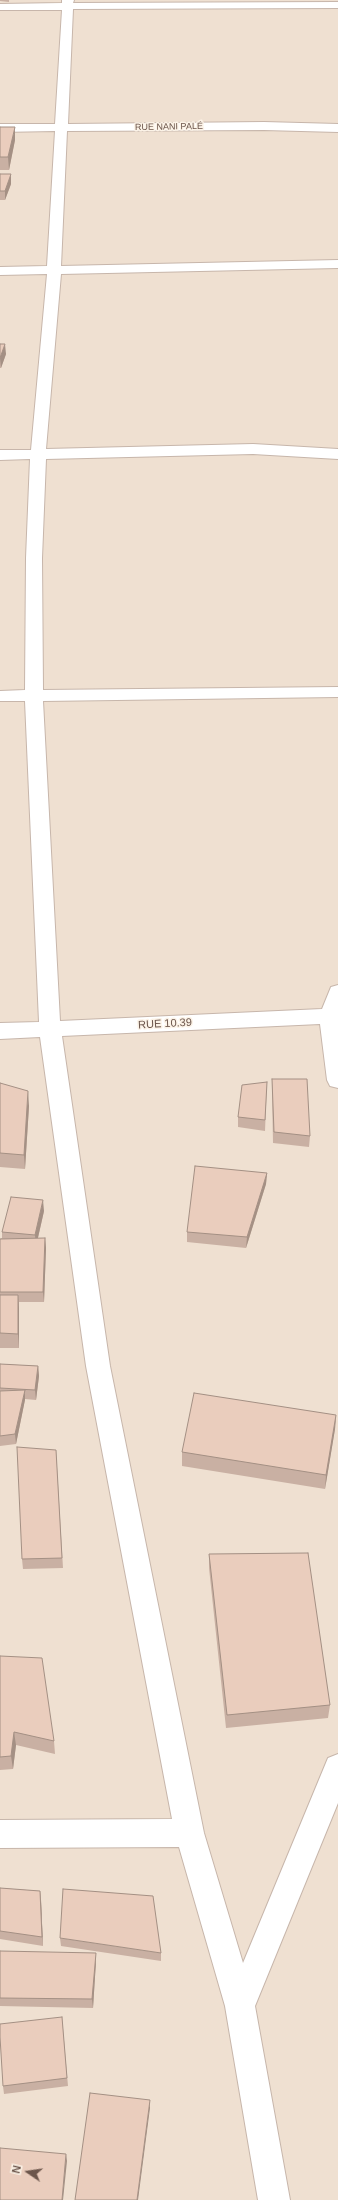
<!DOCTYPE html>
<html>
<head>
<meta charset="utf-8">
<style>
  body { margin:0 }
  #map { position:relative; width:338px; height:2200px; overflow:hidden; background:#f8eee2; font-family:Arial,sans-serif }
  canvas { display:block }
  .north { position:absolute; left:8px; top:2152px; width:40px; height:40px; -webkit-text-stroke:3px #fcf3e7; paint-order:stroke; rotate:283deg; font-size:11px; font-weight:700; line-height:16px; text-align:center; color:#6c564c }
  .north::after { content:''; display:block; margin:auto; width:14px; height:18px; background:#6c564c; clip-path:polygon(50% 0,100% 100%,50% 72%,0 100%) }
</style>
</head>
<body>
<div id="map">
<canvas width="338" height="2200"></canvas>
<div class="north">N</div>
</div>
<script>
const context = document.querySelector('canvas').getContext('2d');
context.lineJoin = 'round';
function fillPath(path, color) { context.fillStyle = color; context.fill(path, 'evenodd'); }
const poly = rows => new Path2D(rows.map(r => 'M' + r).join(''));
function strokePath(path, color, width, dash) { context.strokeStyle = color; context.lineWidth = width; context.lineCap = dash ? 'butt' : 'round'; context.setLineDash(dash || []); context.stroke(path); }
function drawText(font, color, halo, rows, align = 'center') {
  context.font = font + ' Arial,sans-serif'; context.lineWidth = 3; context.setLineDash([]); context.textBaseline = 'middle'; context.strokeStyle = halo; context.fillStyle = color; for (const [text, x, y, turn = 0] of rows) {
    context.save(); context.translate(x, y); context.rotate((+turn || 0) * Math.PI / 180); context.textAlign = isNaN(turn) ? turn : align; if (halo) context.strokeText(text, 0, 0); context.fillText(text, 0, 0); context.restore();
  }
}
fillPath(poly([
  [0,0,338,0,338,2200,0,2200]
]), '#efe0d1');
const minor = poly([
  [62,0,74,0,73,3,338,2,338,8,73,9,68,124,264,122,338,124,338,132,264,130,67,131,61,266,338,260,338,268,61,274,46,449,253,444,338,449,338,459,253,454,46,459,42,558,43,690,338,687,338,697,43,701,60,1021,322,1009,331,987,338,985,338,1088,330,1086,327,1080,320,1024,62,1036,110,1366,204,1833,243,1963,328,1758,338,1754,338,1803,255,2006,290,2200,258,2200,225,2006,179,1847,0,1848,0,1820,172,1819,86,1366,40,1037,0,1039,0,1023,39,1022,25,701,0,701,0,691,25,690,26,558,30,459,0,460,0,450,31,450,47,274,0,275,0,267,47,266,55,131,0,132,0,124,55,124,62,10,0,10,0,4,62,3,62,0]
]);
strokePath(minor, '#c7b6ab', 2);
fillPath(minor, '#fff');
fillPath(poly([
  [0,0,9,0,9,2,0,1],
  [0,127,15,140,9,170,0,170],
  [0,174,11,184,5,200,0,200],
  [0,344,6,354,1,368,0,368],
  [272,1079,310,1136,309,1147,273,1143,272,1090],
  [267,1082,265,1131,238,1127,238,1117],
  [0,1083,29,1106,25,1169,0,1167],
  [267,1173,266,1184,246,1248,187,1242,187,1232],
  [44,1211,38,1238,45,1238,46,1248,44,1302,19,1302,19,1348,0,1348,0,1239,2,1238,2,1232],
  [0,1364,38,1366,39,1376,36,1400,25,1399,16,1444,0,1446],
  [336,1415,335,1429,325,1489,182,1466,182,1452],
  [56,1450,63,1568,23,1569,22,1559],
  [209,1554,330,1705,328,1718,226,1728,209,1568],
  [0,1656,54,1741,55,1754,16,1745,13,1769,0,1770],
  [0,1888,40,1891,41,1900,43,1946,0,1939],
  [60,1938,161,1953,161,1961,61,1946],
  [0,1951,96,1961,93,2008,0,2006],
  [62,2017,68,2086,4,2094,3,2086]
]), '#c9b0a3');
fillPath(poly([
  [15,127,15,140,9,170,8,157],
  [11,174,11,184,5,200,5,191],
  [5,344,6,354,1,368,0,358],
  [28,1091,29,1106,25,1169,24,1155],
  [267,1173,266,1184,246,1248,247,1237],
  [43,1200,44,1211,36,1246,35,1235],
  [45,1238,46,1248,44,1302,43,1292],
  [18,1295,19,1309,19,1348,18,1334],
  [38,1366,39,1376,36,1400,35,1390],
  [25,1390,25,1400,16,1444,15,1434],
  [336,1415,335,1429,325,1489,326,1475],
  [14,1732,16,1745,13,1769,11,1756],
  [40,1891,41,1900,43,1946,42,1937],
  [96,1953,96,1961,93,2008,92,1999],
  [150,2100,150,2108,138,2200,137,2200],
  [66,2154,67,2161,63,2200,62,2200]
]), '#a49084');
const building = poly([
  [0,127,15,127,8,157,0,157,0,127],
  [0,174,11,174,5,191,0,191,0,174],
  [0,344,5,344,0,358,0,344],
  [272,1079,307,1079,310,1136,274,1132,272,1079],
  [267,1082,265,1120,238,1117,242,1085,267,1082],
  [0,1083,28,1091,24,1155,0,1153,0,1083],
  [195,1166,267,1173,247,1237,187,1232,195,1166],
  [11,1197,43,1200,35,1235,2,1232,11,1197],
  [45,1238,43,1292,0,1292,0,1239,45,1238],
  [0,1295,18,1295,18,1334,0,1333,0,1295],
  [0,1364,38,1366,35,1390,0,1388,0,1364],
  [25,1390,15,1434,0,1436,0,1391,25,1390],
  [194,1393,336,1415,326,1475,182,1452,194,1393],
  [17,1447,56,1450,62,1558,22,1559,17,1447],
  [308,1553,330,1705,227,1715,209,1554,308,1553],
  [0,1656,42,1658,54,1741,14,1732,11,1756,0,1757,0,1656],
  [0,1888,40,1891,42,1937,0,1931,0,1888],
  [63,1889,153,1896,161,1953,60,1938,63,1889],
  [0,1951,96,1953,92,1999,0,1998,0,1951],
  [62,2017,67,2078,3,2086,0,2037,0,2024,62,2017],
  [90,2093,150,2100,137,2200,75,2200,90,2093],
  [0,2148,66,2154,62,2200,0,2200,0,2148]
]);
fillPath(building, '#eacdbd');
strokePath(building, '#a49084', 1);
drawText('9px', '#6c564c', '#fcf3e7', [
  ["RUE NANI PALÉ",169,127,-1]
]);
drawText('11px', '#6c564c', '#fcf3e7', [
  ["RUE 10.39",165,1024,-3]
]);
</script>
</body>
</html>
